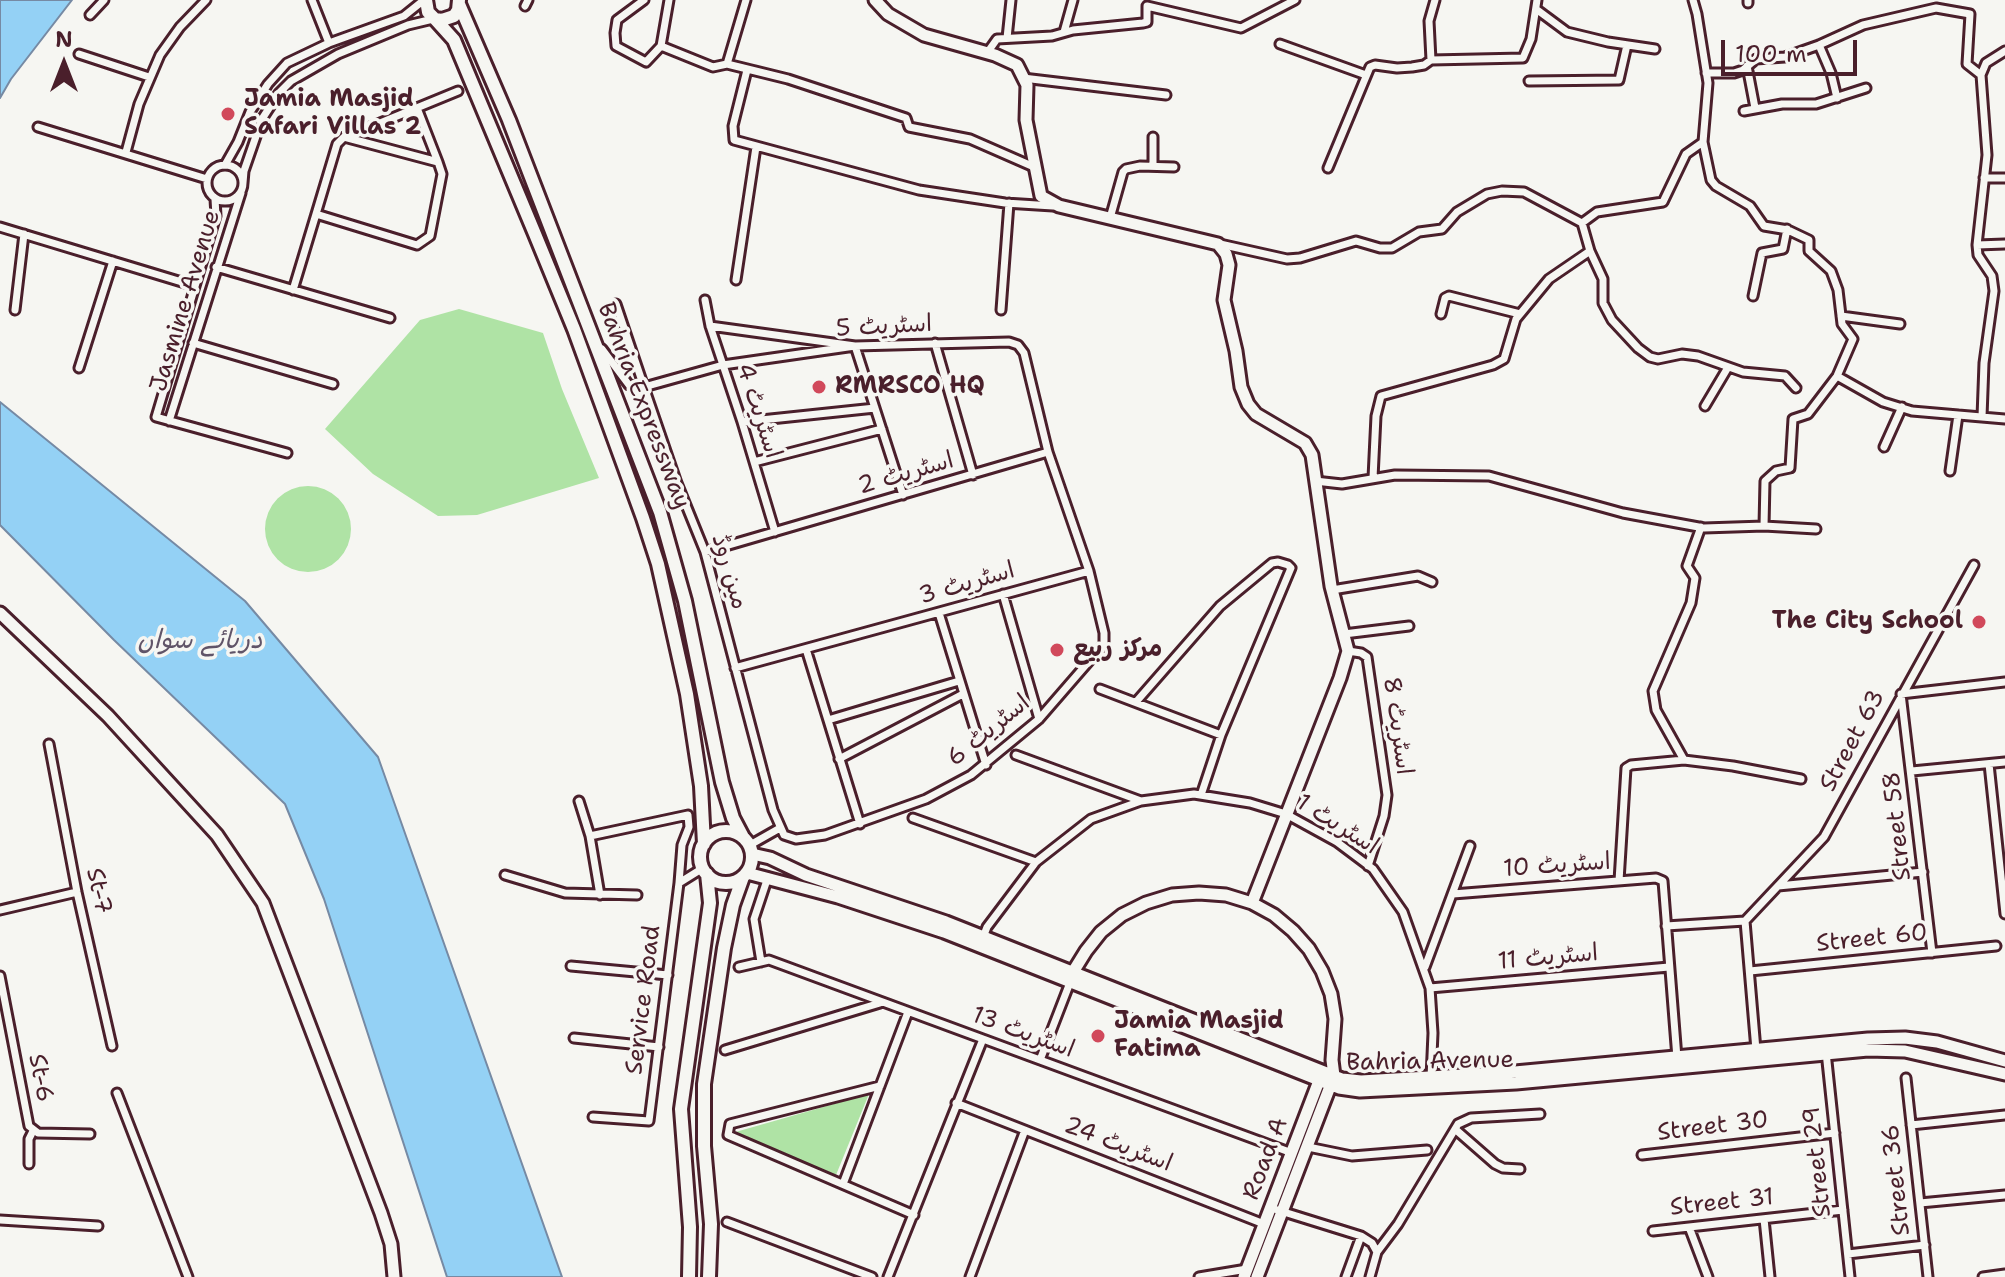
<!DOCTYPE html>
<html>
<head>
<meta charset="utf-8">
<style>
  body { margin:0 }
  #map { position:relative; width:2005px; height:1277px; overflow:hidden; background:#f6f6f2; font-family:"Shantell Sans",sans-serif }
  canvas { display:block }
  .north { position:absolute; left:24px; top:24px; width:80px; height:80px; -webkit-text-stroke:6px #f6f6f2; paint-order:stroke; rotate:0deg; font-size:22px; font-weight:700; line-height:32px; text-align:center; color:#4a1f2b }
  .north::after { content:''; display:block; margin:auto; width:28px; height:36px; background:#4a1f2b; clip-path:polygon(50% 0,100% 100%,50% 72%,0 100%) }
  .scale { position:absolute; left:1721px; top:40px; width:136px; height:36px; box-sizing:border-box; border:4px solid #4a1f2b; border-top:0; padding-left:10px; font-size:24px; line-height:28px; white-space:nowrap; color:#4a1f2b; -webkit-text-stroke:6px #f6f6f2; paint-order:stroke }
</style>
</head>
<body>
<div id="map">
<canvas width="2005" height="1277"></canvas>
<div class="north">N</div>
<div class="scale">100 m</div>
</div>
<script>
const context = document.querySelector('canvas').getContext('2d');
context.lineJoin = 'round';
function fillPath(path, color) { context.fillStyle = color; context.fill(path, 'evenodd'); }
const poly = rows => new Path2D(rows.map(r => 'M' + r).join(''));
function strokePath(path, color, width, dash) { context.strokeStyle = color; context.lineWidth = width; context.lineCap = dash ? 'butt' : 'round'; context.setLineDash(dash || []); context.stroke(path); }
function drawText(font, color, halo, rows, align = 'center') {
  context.font = font + ' "Shantell Sans","Playpen Sans Arabic",sans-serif'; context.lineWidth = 7; context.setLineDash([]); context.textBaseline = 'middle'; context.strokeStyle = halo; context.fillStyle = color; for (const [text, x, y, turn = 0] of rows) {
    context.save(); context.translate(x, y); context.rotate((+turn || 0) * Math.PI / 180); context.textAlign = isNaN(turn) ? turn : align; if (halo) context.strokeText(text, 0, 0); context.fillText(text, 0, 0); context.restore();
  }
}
fillPath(poly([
  [459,309,543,333,562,389,599,478,477,515,438,516,373,474,325,429,420,320],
  '265 529a43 43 0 1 1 86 0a43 43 0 1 1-86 0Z',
  [869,1094,836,1175,732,1133]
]), '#afe3a5');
const water = poly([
  [0,0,72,0,11,79,0,98,0,0],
  [0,402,245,601,378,757,562,1277,447,1277,324,899,285,804,114,640,0,525,0,402]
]);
fillPath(water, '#94d1f5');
strokePath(water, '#768aa4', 2);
const street = poly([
  [312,0,329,43],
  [644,0,617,20,615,33,616,46,646,62,661,46,669,0],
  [1748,3,1748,0],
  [525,6,528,0],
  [1536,9,1567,32,1608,42,1655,49],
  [90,15,104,0],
  [1064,32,1073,0],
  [1007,38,1011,0],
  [1280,44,1366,75],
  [1819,45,1831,73,1837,98],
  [661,46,713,67,727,64,788,79,906,118,909,127,970,139,1034,167],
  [987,53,997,39,1052,36,1073,30,1143,23,1147,22,1147,6,1241,28,1295,0],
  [79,54,149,77],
  [1431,60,1429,21,1435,0],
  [727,64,746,0],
  [1747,66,1755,108],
  [747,70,733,126,734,140,919,190,1005,203,1053,206],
  [1706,73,1734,73,1743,70,1756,59,1785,57,1819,45,1863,25,1936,8,1970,14,1967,64,1981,75],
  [1023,78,1166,95],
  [1529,81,1619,80,1627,45],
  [417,108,438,162],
  [1744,111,1782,104,1816,104,1866,88],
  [38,127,207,179],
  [346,137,458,91],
  [1703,142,1711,180,1716,186,1750,206,1764,226,1788,230,1809,240,1809,251,1831,271,1838,290,1842,324,1853,339,1837,376,1808,414,1793,419,1790,468,1776,471,1765,481,1764,526],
  [126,152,139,104,160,55,180,27,206,0],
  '207 183a18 18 0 1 1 36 0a18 18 0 1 1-36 0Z',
  [225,165,238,142,250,112,268,84,287,63,329,43,404,16,424,0],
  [1153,166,1153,137],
  [1328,168,1370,67,1375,65,1397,68,1412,67,1424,65,1431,60,1523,58,1531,39,1537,0],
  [1984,178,2005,178],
  [243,183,244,171,262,119,279,93,291,81,338,54,408,25,433,19],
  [215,199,216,216,156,417,287,453],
  [1110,218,1123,172,1126,169,1140,166,1174,167],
  [1582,223,1597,212,1663,202,1686,154,1703,142,1708,83,1697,14,1693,0],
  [0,227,195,286],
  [1220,244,1287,259,1300,258,1356,241,1380,248,1392,248,1419,232,1442,229,1457,212,1487,194,1502,191,1524,192,1582,223,1590,251,1603,279,1603,303,1612,320,1638,348,1650,357,1658,359,1682,354,1698,356,1743,372,1785,376,1796,388],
  [1977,245,2005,244],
  [216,267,390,318],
  [736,280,756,147],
  [293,290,316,214,337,144,344,137,438,162,442,174,430,236,417,245,316,214],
  [1753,296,1762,253,1783,249,1787,229],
  [705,300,710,326,742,422,775,532],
  [15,310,24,234],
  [1001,310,1009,203],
  [1441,314,1445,298,1449,296,1520,314],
  [1841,316,1900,324],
  [710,326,855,346,903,495],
  [193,343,333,384],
  [935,343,973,475],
  [602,349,629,385,644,387,723,365,855,346,1009,342,1018,345,1024,353,1048,452,1089,571,1104,633,1104,644,1039,719,971,775,926,799,825,835,796,839,784,835,773,810,705,552,677,483,644,387,616,304],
  [79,368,113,261],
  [1837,376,1883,402,1912,411,2005,419],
  [1705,406,1727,369],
  [1982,417,1984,363,1994,291,1992,276,1978,255,1977,245,1987,155,1981,75,1986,63,2005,51],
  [169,421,241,193],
  [742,422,875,408],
  [1884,447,1902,407],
  [754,462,882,429],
  [1950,471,1958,415],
  [1373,478,1376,416,1381,396,1493,365,1504,359,1516,319,1549,279,1590,251],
  [1315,481,1342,484,1395,475,1489,476,1623,513,1704,528,1764,526,1816,529],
  [705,552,1048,452],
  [1332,590,1418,576,1432,582],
  [1003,594,1039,719],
  [939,613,986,765],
  [1344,634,1409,626],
  [806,649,860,824],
  [1348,651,1361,653,1367,657,1387,795,1384,816,1368,866],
  [735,668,1089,571],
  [1100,689,1221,735],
  [1136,702,1220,606,1272,563,1278,562,1288,565,1291,568,1221,735,1201,795],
  [828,720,959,681],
  [49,744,77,892,112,1046],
  [1016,755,1141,801],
  [839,759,963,694],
  [1684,760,1656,710,1653,691,1691,603,1695,578,1687,566,1701,527],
  [1989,764,2005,914],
  [1912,771,2005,762],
  [579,801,590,836,600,895],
  [913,818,1036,862],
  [590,836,688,815,689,827,682,845,679,883],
  [750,845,780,828],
  [505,875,565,893,637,895],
  [1619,881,1626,768,1631,765,1684,760,1733,766,1801,779],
  [1778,886,1923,872],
  [1453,894,1656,878,1663,881,1677,1058],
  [0,910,77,892],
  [1745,921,1824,837,1974,565],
  [1745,921,1756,1050],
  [1666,926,1745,921],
  [982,940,987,927,1036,862,1091,819,1141,801,1194,794,1250,803,1286,814,1337,842,1373,869,1403,912,1430,988,1433,1033,1431,1078],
  [1932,953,1901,694,2005,682],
  [761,962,754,919,768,877],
  [571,966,668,975],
  [739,967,769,960,1292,1153],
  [1425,967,1470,846],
  [1750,971,1996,946],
  [0,976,29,1126,38,1133,90,1134],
  [1430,988,1669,967],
  [574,1038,659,1047],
  [725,1050,880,1003],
  [1826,1052,1850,1277],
  [1040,1060,1071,980],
  [1906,1078,1928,1277],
  [880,1086,730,1124,728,1135,914,1215],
  [117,1093,188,1277],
  [956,1103,1264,1224],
  [593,1117,649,1121,679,883,703,868],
  [1911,1125,2005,1115],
  [1455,1129,1495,1164,1503,1168,1520,1169],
  [1308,1147,1352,1156,1427,1150],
  [1642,1155,1835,1133],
  [29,1164,29,1139,33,1131],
  [843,1184,908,1012],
  [1920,1203,2005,1195],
  [1271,1208,1361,1236,1372,1243,1377,1252],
  [1764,1219,1770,1277],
  [0,1220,98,1226],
  [727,1222,872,1277],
  [1689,1227,1708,1277],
  [1653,1231,1843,1210],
  [1848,1254,1925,1245],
  [888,1277,983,1039],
  [970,1277,1025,1130],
  [1199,1277,1247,1269],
  [1346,1277,1361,1236],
  [1370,1277,1377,1252,1398,1224,1458,1124,1471,1118,1540,1114],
  [1983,1277,2005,1274]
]);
const secondary = poly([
  [875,0,888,14,924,35,995,55,1017,65,1027,85,1026,120,1041,196,1059,206,1218,244,1226,254,1229,265,1224,300,1236,351,1241,387,1248,404,1256,414,1305,443,1312,455,1331,586,1348,651,1340,678,1252,903],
  [0,613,108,716,217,835,263,903,381,1213,391,1244,394,1277],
  [752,854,770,858,806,875,946,922,1342,1079,1361,1081,1515,1072,1868,1039,1905,1038,1937,1042,2005,1061],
  [747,873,838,897,944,932,1339,1088,1360,1091,1516,1083,1868,1050,1905,1051,2005,1074],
  [1073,972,1086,951,1101,932,1122,915,1146,903,1172,895,1199,893,1226,895,1252,903,1274,915,1293,931,1309,949,1322,971,1331,994,1335,1019,1332,1060,1334,1076,1257,1277],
  [1244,1277,1322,1073]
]);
const primary = poly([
  [426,0,428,12,435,19,442,20,454,16,458,10,459,0],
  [459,4,509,120,660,512,685,601,722,782,733,818,743,837],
  [435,19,454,40,535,234,574,329,643,518,658,564,687,694,701,786,704,844],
  '700 857a26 26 0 1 1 52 0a26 26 0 1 1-52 0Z',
  [689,1277,690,1227,681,1109,710,903,707,874],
  [709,1277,711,1224,704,1146,704,1084,724,948,733,905,743,877]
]);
strokePath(street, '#4a1f2b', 13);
strokePath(secondary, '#4a1f2b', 17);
strokePath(primary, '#4a1f2b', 18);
strokePath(street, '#f6f6f2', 7);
strokePath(secondary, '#f6f6f2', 11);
strokePath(primary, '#f6f6f2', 12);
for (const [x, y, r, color] of [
  [228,114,8,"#d1495b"],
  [819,387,8,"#d1495b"],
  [1979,622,8,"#d1495b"],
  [1057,650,8,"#d1495b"],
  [1098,1036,8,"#d1495b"]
]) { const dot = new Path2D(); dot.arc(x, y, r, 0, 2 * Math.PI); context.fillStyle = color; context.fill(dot); strokePath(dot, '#f6f6f2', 3); }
drawText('bold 24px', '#4a1f2b', '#f6f6f2', [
  ["Jamia Masjid",244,100],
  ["Safari Villas 2",244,128],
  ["RMRSCO HQ",835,387],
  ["The City School",1963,622,"right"],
  ["مرکز ربیع",1073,650],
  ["Jamia Masjid",1114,1022],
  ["Fatima",1114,1050]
], 'left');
drawText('24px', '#4a1f2b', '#f6f6f2', [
  ["Jasmine Avenue",186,301,-73],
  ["اسٹریٹ 5",884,327,-3],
  ["Bahria Expressway",643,406,69],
  ["اسٹریٹ 4",758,411,72],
  ["اسٹریٹ 2",906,474,-16],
  ["مین روڈ",729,572,74],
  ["اسٹریٹ 3",967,584,-16],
  ["اسٹریٹ 8",1397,726,82],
  ["اسٹریٹ 6",989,731,-39],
  ["Street 63",1853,741,-62],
  ["اسٹریٹ 1",1337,825,32],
  ["Street 58",1898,826,-96],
  ["اسٹریٹ 10",1557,866,-4],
  ["St-7",98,891,78],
  ["Street 60",1872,939,-6],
  ["اسٹریٹ 11",1548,958,-5],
  ["Service Road",644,1000,-83],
  ["اسٹریٹ 13",1023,1033,20],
  ["Bahria Avenue",1430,1062,-1],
  ["St-6",40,1078,79],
  ["Street 30",1713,1127,-7],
  ["اسٹریٹ 24",1118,1145,21],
  ["Road A",1266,1159,-69],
  ["Street 29",1818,1162,-96],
  ["Street 36",1897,1180,-96],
  ["Street 31",1722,1203,-6]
]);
drawText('italic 26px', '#605468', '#f6f6f2', [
  ["دریائے سواں",200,641]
]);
</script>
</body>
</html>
